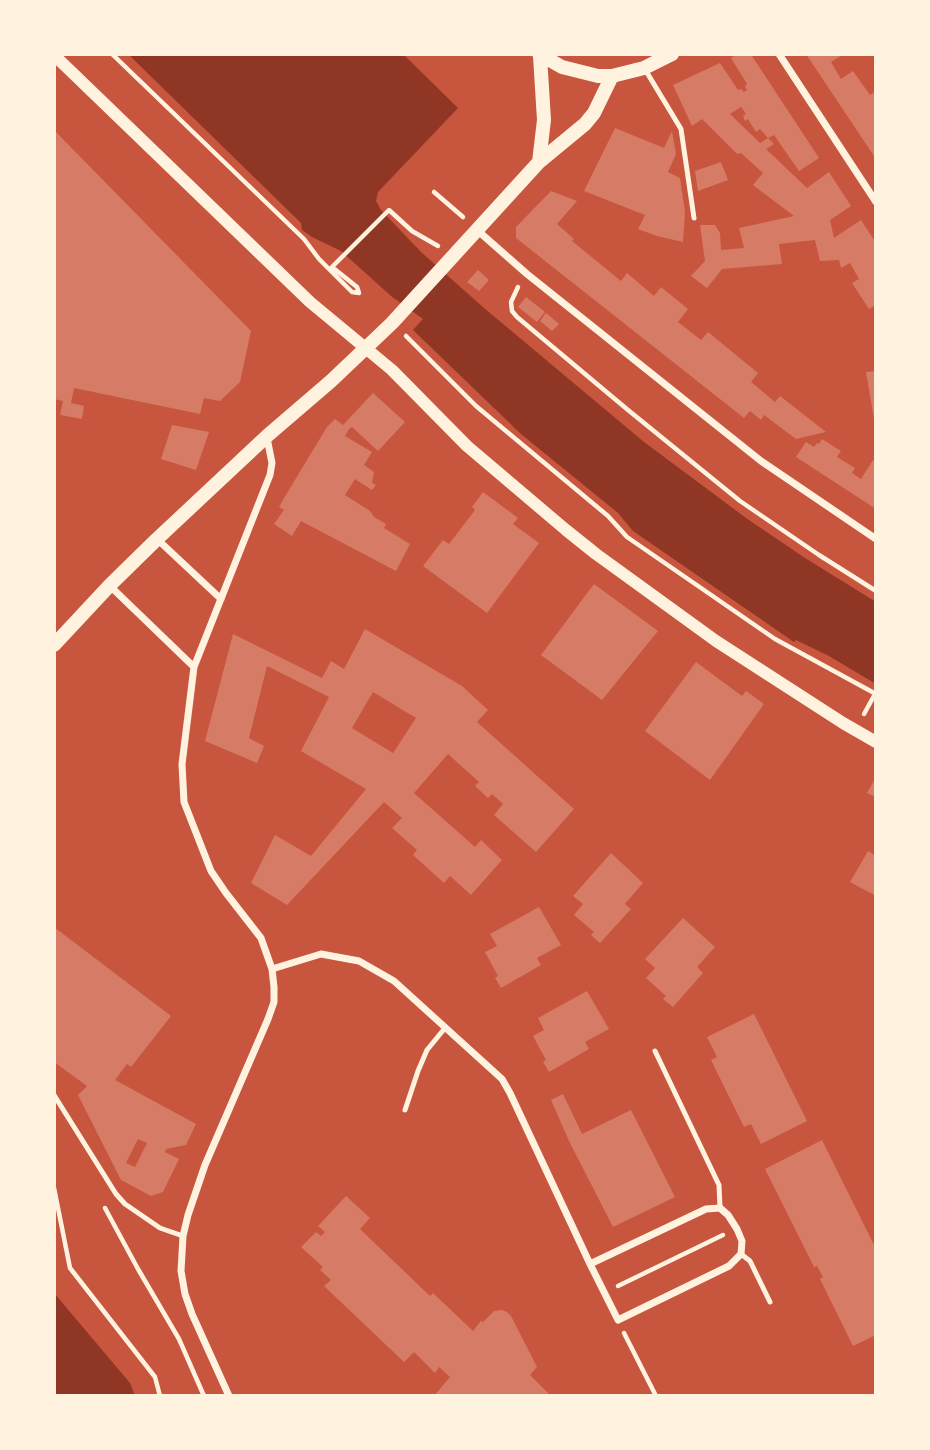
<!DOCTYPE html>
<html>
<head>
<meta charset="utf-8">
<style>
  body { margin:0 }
  #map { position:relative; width:930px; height:1450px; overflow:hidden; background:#c8553d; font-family:"Roboto Serif",serif }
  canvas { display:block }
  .frame { position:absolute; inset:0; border:56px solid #fff3e0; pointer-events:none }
</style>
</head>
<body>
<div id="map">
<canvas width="930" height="1450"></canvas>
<div class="frame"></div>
</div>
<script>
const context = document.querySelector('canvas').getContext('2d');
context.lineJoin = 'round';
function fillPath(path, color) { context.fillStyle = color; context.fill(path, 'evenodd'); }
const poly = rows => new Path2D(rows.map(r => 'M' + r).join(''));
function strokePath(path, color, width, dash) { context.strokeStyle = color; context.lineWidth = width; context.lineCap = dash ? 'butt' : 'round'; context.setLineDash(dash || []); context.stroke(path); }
fillPath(poly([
  [128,54,403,54,458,108,378,192,376,201,381,210,421,252,484,308,644,442,746,518,805,558,876,602,876,684,829,656,796,640,794,642,633,531,618,513,521,434,413,330,423,319,391,296,341,251,312,237,302,230,301,223],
  [54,1293,130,1383,135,1396,54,1396]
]), '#8f3625');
fillPath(poly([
  [738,54,752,56,819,158,799,171,774,135,768,138,760,129,756,132,748,119,745,121,743,116,746,114,741,107,730,114,760,143,768,138,774,144,766,149,807,188,829,172,851,206,830,220,834,238,861,220,876,243,876,305,869,309,852,283,859,279,850,263,841,268,839,260,820,261,815,240,779,244,782,264,722,269,707,288,691,276,705,261,700,225,715,225,720,233,721,250,744,248,739,228,794,216,753,185,763,173,741,153,737,154,702,119,692,126,673,85,720,63,738,90,741,89,744,92,747,90,745,86,747,84,731,58],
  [806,54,844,54,831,62,841,79,853,71,870,95,876,91,876,159],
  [615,128,664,148,672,131,676,154,668,172,680,178,685,212,683,242,657,236,638,229,645,215,584,191],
  [54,130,251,331,240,382,220,401,204,398,200,414,74,388,71,403,84,406,82,419,60,415,63,401,54,399],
  [721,162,728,180,698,191,695,171],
  [551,191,577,201,557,224,574,239,572,241,621,281,627,273,654,296,661,287,688,309,678,322,701,340,708,332,758,373,751,382,775,402,780,396,826,432,796,439,764,415,761,420,750,411,744,418,516,238,516,227],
  [478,270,489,280,479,291,467,282],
  [526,297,545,312,537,322,518,307],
  [546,313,559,324,552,331,540,321],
  [876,371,876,418,874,419,866,372],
  [373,393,405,422,378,451,352,427,349,429,345,436,372,452,364,465,374,472,372,483,376,485,372,490,355,479,345,495,370,511,374,517,386,524,384,528,410,544,396,571,301,521,292,536,274,524,284,510,279,507,284,498,327,427,335,419,343,425],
  [172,425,209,432,196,470,161,459],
  [822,439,841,451,837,457,855,468,852,473,861,479,873,460,876,462,876,509,796,457,806,442,814,447,817,443,819,444],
  [483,492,518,518,513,524,539,543,487,613,423,566,443,540,449,544,475,510,472,507],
  [594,584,658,631,602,700,541,655],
  [365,629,462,686,488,710,477,722,574,809,536,852,494,815,503,804,492,794,488,798,475,786,479,782,448,754,414,793,475,847,481,840,502,860,471,895,450,876,444,883,413,855,417,850,392,828,402,818,384,802,287,905,251,883,275,835,311,856,366,789,301,751,329,697,267,666,249,738,264,746,257,763,205,741,233,634,322,678,331,661,344,669],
  [373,692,416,718,393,753,352,728],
  [696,662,742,696,746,691,764,704,710,780,645,731],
  [876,777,876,797,867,793],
  [868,851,876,856,876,896,850,882],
  [611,853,643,883,625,904,631,909,600,943,591,935,594,932,574,915,583,904,573,896],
  [539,907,561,945,537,958,541,965,501,988,495,978,498,976,485,952,497,946,490,934],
  [683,918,715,947,697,967,703,973,673,1007,663,999,666,996,646,978,655,968,645,959],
  [54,927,171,1016,131,1067,127,1064,115,1080,196,1124,186,1145,166,1149,165,1152,179,1159,163,1192,151,1196,121,1180,78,1095,87,1086,54,1062],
  [138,1139,147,1143,135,1167,126,1163],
  [587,991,609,1029,585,1042,589,1049,549,1072,543,1062,546,1060,533,1036,544,1030,538,1018],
  [754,1014,807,1121,761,1144,751,1124,744,1127,711,1060,717,1057,707,1037],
  [563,1094,582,1134,631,1110,675,1197,613,1227,569,1141,551,1100],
  [822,1140,876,1249,876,1335,853,1346,820,1279,823,1277,817,1266,814,1267,765,1169],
  [346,1196,370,1218,360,1229,430,1296,433,1293,473,1331,481,1321,483,1322,494,1311,502,1310,507,1312,511,1316,537,1367,530,1375,551,1396,434,1396,450,1377,439,1367,435,1373,414,1352,404,1362,324,1286,331,1280,320,1270,323,1267,301,1247,316,1232,321,1236,325,1232,318,1226]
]), '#d67c66');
strokePath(poly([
  [112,54,304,239,319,259,352,292,359,293],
  [434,192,463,217],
  [518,287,511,302,512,311,517,317,628,410,740,501,819,555,876,591],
  [359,293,357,287,332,267,389,210,412,231,438,246],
  [406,336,476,406,608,516,627,537,775,639,876,694],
  [864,714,875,694],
  [54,1188,70,1268,155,1377,160,1396],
  [105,1208,138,1269,179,1339,204,1396],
  [618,1286,723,1235],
  [624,1333,656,1396]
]), '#fff3e0', 4.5);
strokePath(poly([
  [646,71,681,129,694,218],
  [655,1051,719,1185,720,1208],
  [54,1095,116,1194,125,1204,160,1228,183,1236],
  [405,1110,418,1071,427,1050,445,1028],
  [741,1254,750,1261,770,1302]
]), '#fff3e0', 5);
strokePath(poly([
  [779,54,876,202],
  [477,230,527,274,761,461,876,539],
  [157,539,221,599],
  [110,586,194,667],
  [272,969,321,954,359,961,394,981,502,1079,510,1093,590,1264],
  [720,1208,728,1215,737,1229,742,1241,741,1254,729,1266,618,1320,590,1264,706,1209,720,1208],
  [229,1396,192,1314,185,1294,181,1271,183,1236,188,1215,205,1165,268,1019,274,1002,274,987,272,969,261,938,226,893,211,871,184,802,182,764,194,667,270,475,272,463,267,438]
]), '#fff3e0', 7);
strokePath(poly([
  [54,55,310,302,392,370,467,446,566,530,596,554,716,641,843,723,876,742]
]), '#fff3e0', 12);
strokePath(poly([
  [539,54,562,67,598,76,612,76,644,68,672,54],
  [539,162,544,120,540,56],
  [54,645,110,585,157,539,267,436,331,381,392,323,539,162,585,124,594,113,612,76]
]), '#fff3e0', 14);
</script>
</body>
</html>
